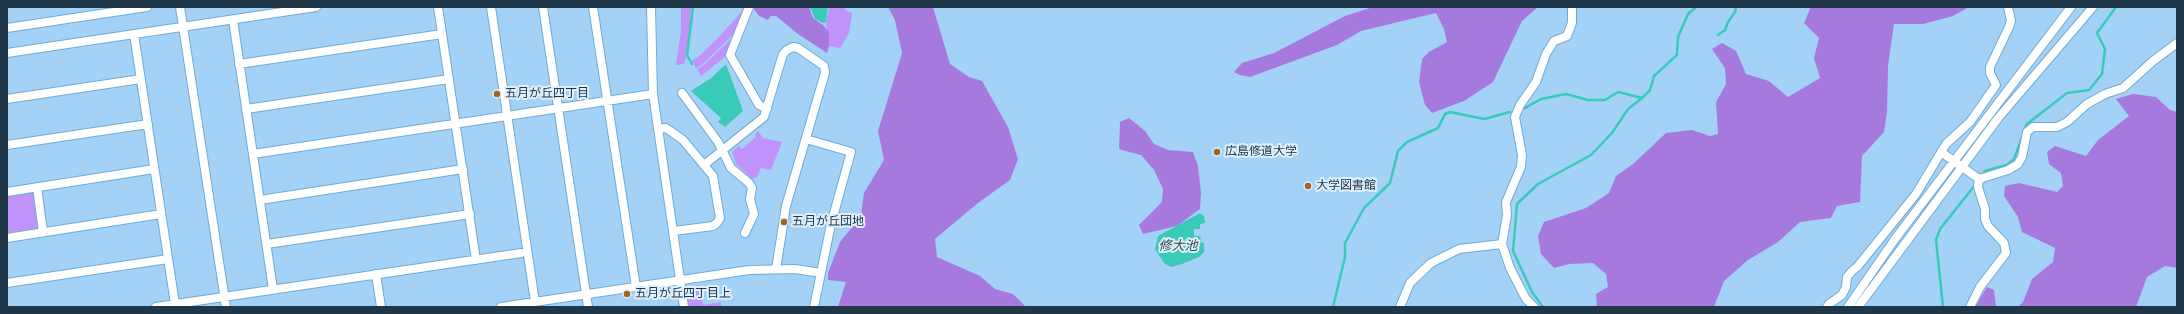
<!DOCTYPE html>
<html>
<head>
<meta charset="utf-8">
<style>
  body { margin:0 }
  #map { position:relative; width:2184px; height:314px; overflow:hidden; background:#a4d2f7; font-family:"Noto Serif",serif }
  canvas { display:block }
  .frame { position:absolute; inset:0; border:8px solid #20374a; pointer-events:none }
</style>
</head>
<body>
<div id="map">
<canvas width="2184" height="314"></canvas>
<div class="frame"></div>
</div>
<script>
const context = document.querySelector('canvas').getContext('2d');
context.lineJoin = 'round';
function fillPath(path, color) { context.fillStyle = color; context.fill(path, 'evenodd'); }
const poly = rows => new Path2D(rows.map(r => 'M' + r).join(''));
function strokePath(path, color, width, dash) { context.strokeStyle = color; context.lineWidth = width; context.lineCap = dash ? 'butt' : 'round'; context.setLineDash(dash || []); context.stroke(path); }
function drawText(font, color, halo, rows, align = 'center') {
  context.font = font + ' "Noto Serif","Noto Sans JP",serif'; context.lineWidth = 4; context.setLineDash([]); context.textBaseline = 'middle'; context.strokeStyle = halo; context.fillStyle = color; for (const [text, x, y, turn = 0] of rows) {
    context.save(); context.translate(x, y); context.rotate((+turn || 0) * Math.PI / 180); context.textAlign = isNaN(turn) ? turn : align; if (halo) context.strokeText(text, 0, 0); context.fillText(text, 0, 0); context.restore();
  }
}
fillPath(poly([
  [681,7,692,7,691,11,687,54,684,64,676,65,681,30],
  [829,7,845,7,845,10,852,13,849,33,840,48,829,46,826,23],
  [745,8,737,31,703,64,696,68,692,60,697,58,717,39],
  [736,34,726,56,701,76,697,69,704,65],
  [758,131,763,138,782,142,771,170,761,168,757,177,752,179,736,164,732,152,739,146,742,149,756,137,755,134],
  [32,191,35,194,39,228,7,234,7,195],
  [700,285,703,305,721,302,721,307,689,307,686,288]
]), '#c093fb');
fillPath(poly([
  [755,7,809,7,813,18,823,25,829,32,829,46,827,53,798,34,776,16,771,16,768,20,759,16,753,8],
  [888,7,933,7,950,64,969,77,982,81,1008,127,1018,159,1010,180,978,203,935,239,937,257,980,276,995,289,1013,294,1026,307,838,307,846,282,828,280,828,273,840,242,861,216,864,193,884,160,878,131,902,53,895,20],
  [1373,7,1538,7,1522,21,1493,82,1464,101,1432,113,1425,105,1419,82,1422,59,1429,52,1447,42,1444,29,1436,13,1361,31,1337,45,1250,77,1240,75,1234,72,1242,63,1274,53,1345,16],
  [1811,7,1969,7,1953,16,1923,24,1894,24,1888,65,1887,112,1884,132,1862,156,1860,202,1837,206,1831,218,1800,222,1778,242,1748,260,1724,281,1714,307,1597,307,1596,294,1608,287,1606,274,1593,263,1569,264,1554,268,1541,254,1538,236,1544,222,1586,208,1609,193,1616,176,1633,164,1666,133,1692,130,1710,136,1718,134,1716,102,1726,84,1725,68,1712,49,1722,43,1736,51,1746,74,1769,81,1788,97,1820,78,1814,58,1819,38,1804,23],
  [2133,94,2156,97,2170,110,2177,112,2177,268,2165,266,2147,277,2136,307,2018,307,2023,302,2032,279,2053,262,2055,248,2022,232,2018,217,2004,196,2005,186,2019,183,2057,192,2063,186,2061,173,2049,164,2047,152,2055,146,2086,156,2098,140,2129,116,2116,99],
  [1129,118,1145,131,1154,144,1168,150,1193,152,1198,166,1201,193,1200,209,1177,226,1143,234,1139,225,1162,202,1163,189,1154,170,1141,155,1121,150,1119,148,1120,122],
  [1987,287,1994,290,1996,307,1975,307]
]), '#a679df');
fillPath(poly([
  [810,7,828,7,826,22,823,23,815,19],
  [726,64,743,111,725,127,718,122,721,118,691,91,711,78],
  [1200,213,1204,216,1205,223,1200,224,1200,229,1194,229,1194,236,1200,236,1201,242,1204,243,1204,252,1199,257,1182,264,1171,267,1164,263,1155,249,1158,236]
]), '#39cab8');
strokePath(poly([
  [1718,35,1725,30,1728,22,1735,12,1736,7],
  [692,64,687,55,693,7],
  [1525,108,1541,99,1566,94,1588,100,1605,100,1618,92,1642,98,1650,90,1654,76,1677,55,1678,37,1688,14,1696,7],
  [2024,130,2027,124,2067,93,2089,90,2102,74,2105,49,2097,33,2116,7],
  [1982,176,1985,171,2007,165,2014,159,2023,135],
  [1333,307,1345,257,1345,243,1364,208,1390,183,1398,151,1407,142,1438,128,1445,114,1450,112,1484,119,1510,112],
  [1543,307,1532,292,1513,251,1517,204,1538,184,1591,155,1612,133,1628,109,1642,98],
  [1943,307,1936,240,1940,229,1975,185]
]), '#39cab8', 2.5);
const minor = poly([
  [180,7,226,307],
  [438,7,476,260],
  [491,7,535,302],
  [543,7,588,307],
  [593,7,636,287],
  [651,7,653,94,684,307],
  [749,7,730,55,759,105,767,109],
  [233,20,273,289],
  [7,28,147,7],
  [134,34,175,304],
  [7,53,316,7],
  [239,64,442,34],
  [682,93,718,142,731,168,749,183,752,188,750,199,754,214,745,233],
  [7,99,141,79],
  [246,109,449,79],
  [513,115,653,94],
  [658,129,666,128,683,140,713,176,720,218,717,223,713,226,674,231],
  [806,139,851,152,831,224,814,307],
  [7,145,148,124],
  [1941,152,1979,179],
  [253,154,507,116],
  [704,165,764,117,783,54,787,50,793,47,798,48,824,66,825,73,786,206,776,269],
  [37,187,43,232],
  [7,192,154,169],
  [260,200,463,169],
  [7,238,161,214],
  [267,244,470,214],
  [1502,244,1510,268,1526,299,1534,307],
  [376,274,381,307],
  [7,283,168,259],
  [156,307,521,253],
  [501,307,749,270,795,269,821,273],
  [1400,307,1410,283,1431,263,1459,249,1502,244,1507,215,1506,202,1521,167,1522,155,1515,117,1520,105,1536,82,1546,54,1554,41,1567,36,1572,23,1572,7],
  [1827,307,1829,304,1842,295,1846,287,1847,277,1852,271,1858,266,1916,194,1946,144,1970,122,1996,85,1990,73,1990,67,2009,27,2011,21,2008,7],
  [1848,307,1895,239,2071,7],
  [1858,307,1999,117,2093,7],
  [1970,307,1980,287,2006,253,2004,243,1988,226,1985,219,1985,209,1978,187,1979,179,2008,170,2018,164,2022,157,2027,132,2033,127,2057,127,2067,122,2087,104,2105,94,2123,88,2153,61,2177,43]
]);
strokePath(minor, '#71aad7', 10);
strokePath(minor, '#fff', 8);
for (const [x, y, r, color] of [
  [497,94,4,"#a06426"],
  [1217,152,4,"#a06426"],
  [1308,186,4,"#a06426"],
  [784,222,4,"#a06426"],
  [627,294,4,"#a06426"]
]) { const dot = new Path2D(); dot.arc(x, y, r, 0, 2 * Math.PI); context.fillStyle = color; context.fill(dot); strokePath(dot, '#deeffd', 1.5); }
drawText('12px', '#20374a', '#deeffd', [
  ["五月が丘四丁目",505,94],
  ["広島修道大学",1225,152],
  ["大学図書館",1316,186],
  ["五月が丘団地",792,222],
  ["五月が丘四丁目上",635,294]
], 'left');
drawText('italic 13px', '#2d4b46', '#deeffd', [
  ["修大池",1178,246]
]);
</script>
</body>
</html>
